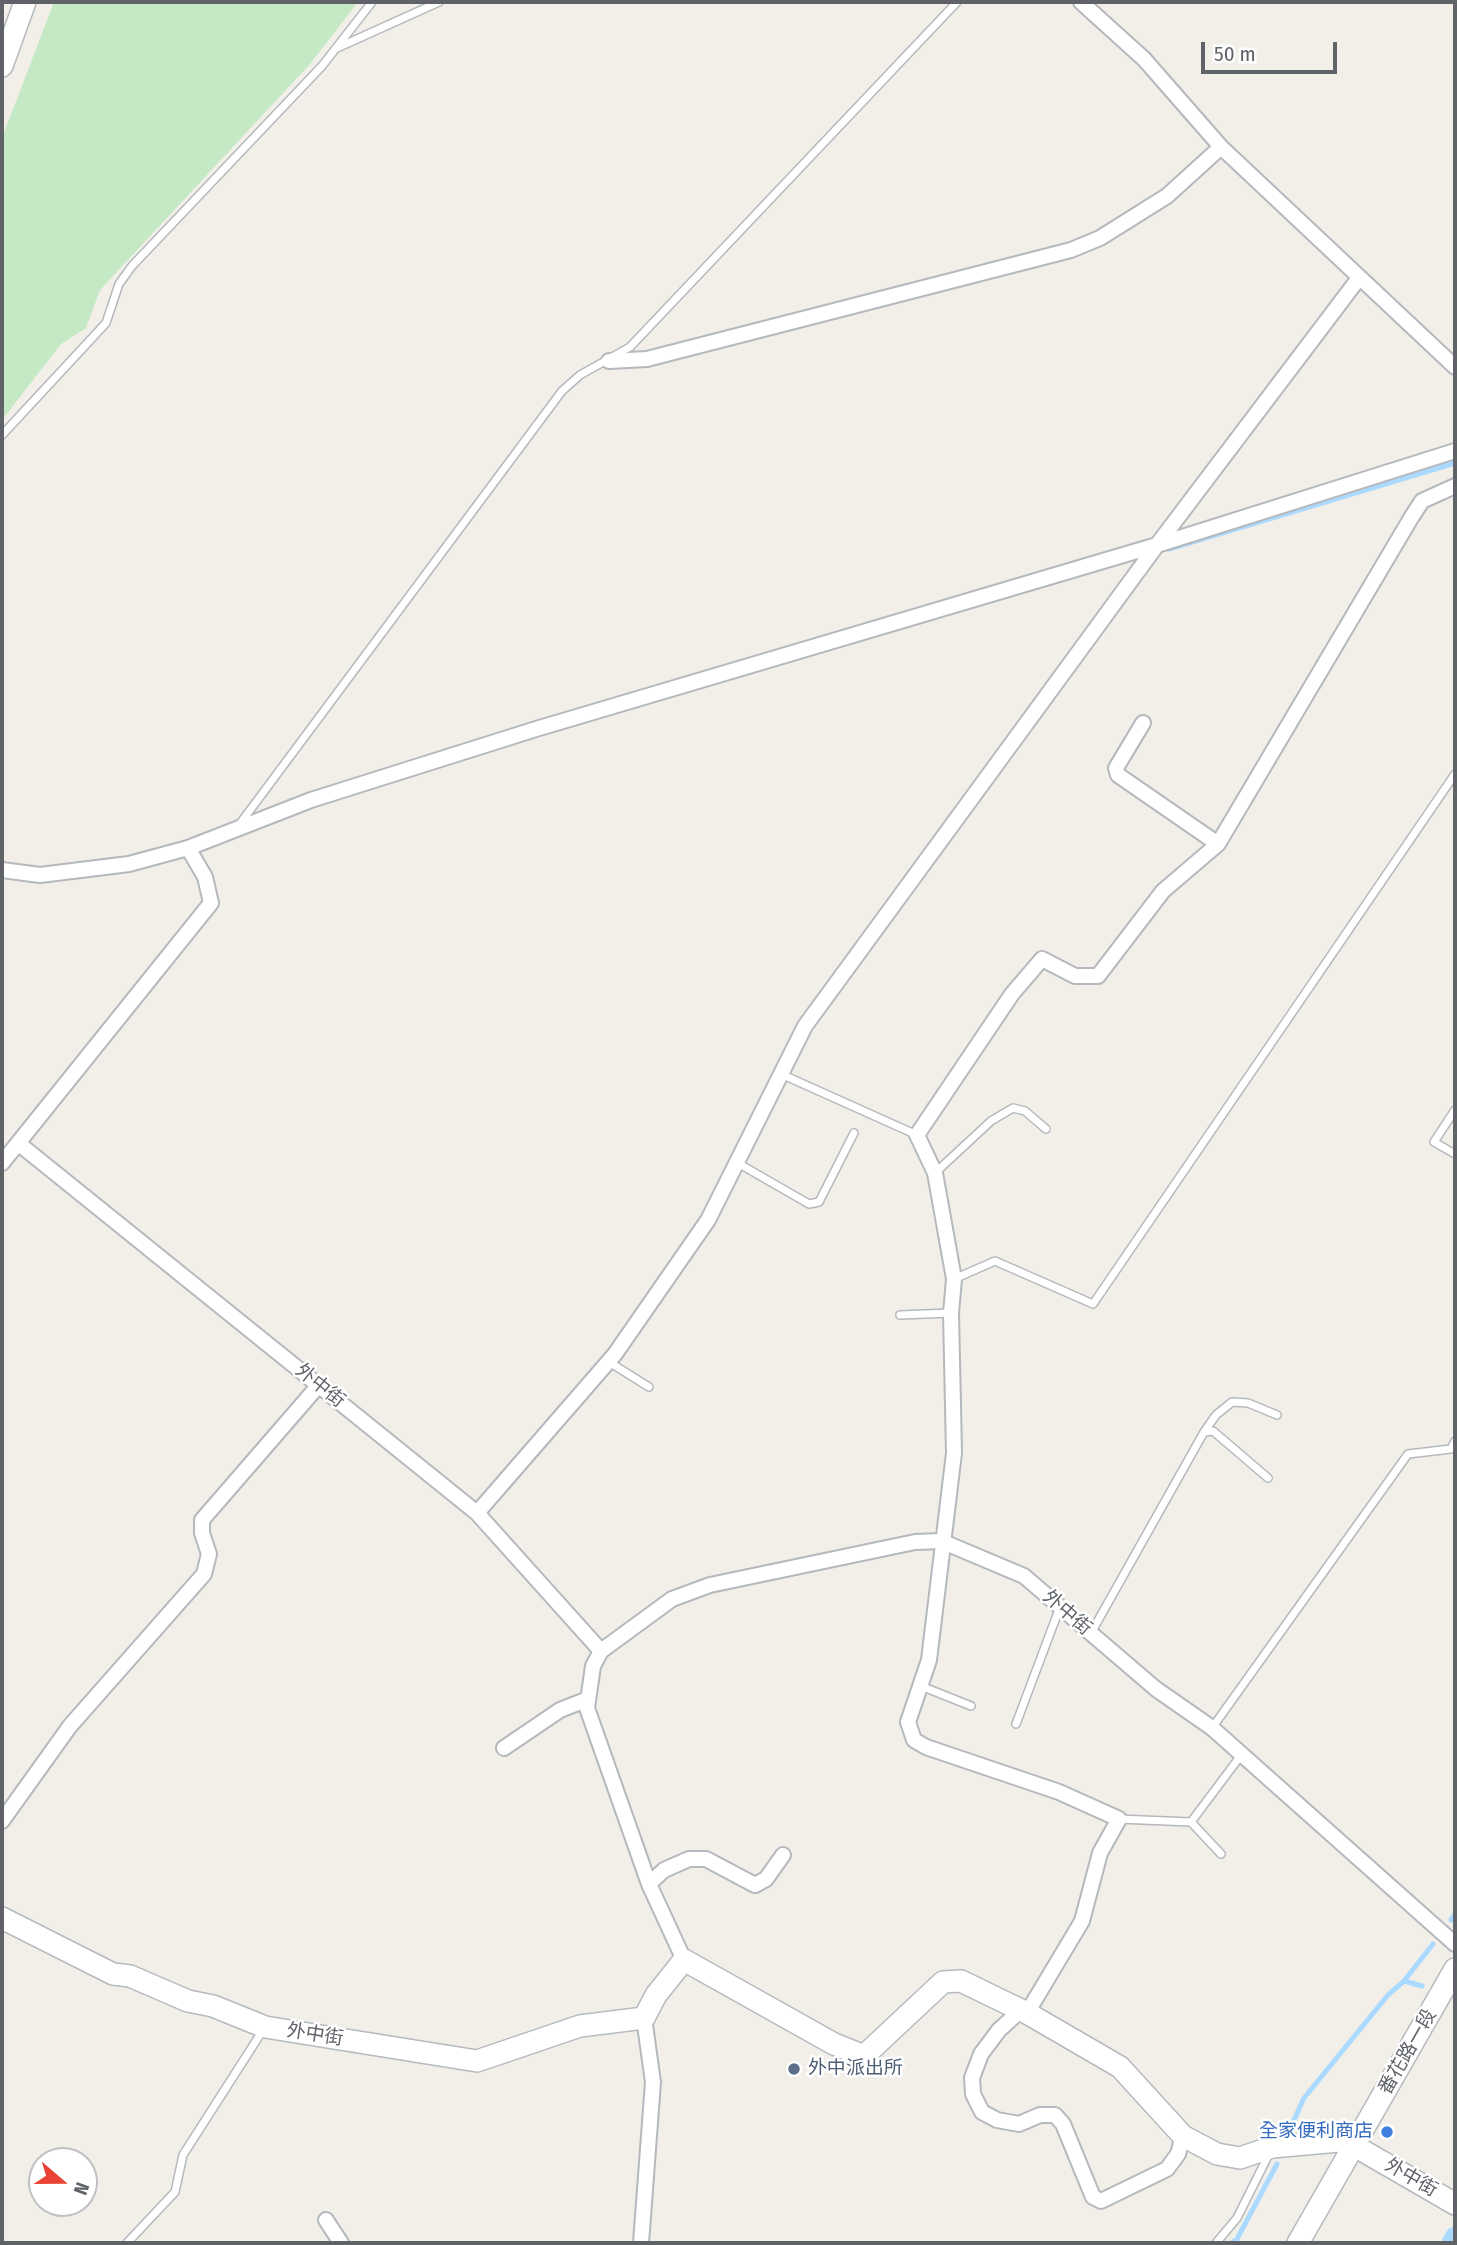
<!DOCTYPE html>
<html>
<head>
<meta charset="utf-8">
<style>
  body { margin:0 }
  #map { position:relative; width:1457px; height:2245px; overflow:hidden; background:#f1efe8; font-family:"Fira Sans Condensed",sans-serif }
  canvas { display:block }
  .frame { position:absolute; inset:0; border:4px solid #5f6368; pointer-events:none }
  .north { position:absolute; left:28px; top:2147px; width:70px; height:70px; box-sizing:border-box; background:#fff; border:2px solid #bfc1c3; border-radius:50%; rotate:110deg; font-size:19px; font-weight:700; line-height:28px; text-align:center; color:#5f6368 }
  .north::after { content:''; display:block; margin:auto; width:24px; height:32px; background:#ea4335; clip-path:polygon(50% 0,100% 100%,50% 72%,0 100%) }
  .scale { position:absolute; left:1201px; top:42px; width:136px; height:32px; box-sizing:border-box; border:4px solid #5f6368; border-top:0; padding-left:9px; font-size:21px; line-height:24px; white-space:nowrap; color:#5f6368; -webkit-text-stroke:5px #fff; paint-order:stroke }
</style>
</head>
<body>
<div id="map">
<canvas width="1457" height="2245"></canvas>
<div class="frame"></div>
<div class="north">N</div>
<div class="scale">50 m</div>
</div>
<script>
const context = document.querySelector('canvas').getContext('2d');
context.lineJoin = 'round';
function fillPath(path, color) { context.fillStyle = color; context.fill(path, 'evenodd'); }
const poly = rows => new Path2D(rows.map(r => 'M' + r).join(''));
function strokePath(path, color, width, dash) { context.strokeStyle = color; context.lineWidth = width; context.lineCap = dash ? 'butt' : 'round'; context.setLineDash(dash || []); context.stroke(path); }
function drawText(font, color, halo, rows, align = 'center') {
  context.font = font + ' "Fira Sans Condensed","Noto Sans TC",sans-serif'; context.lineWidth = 5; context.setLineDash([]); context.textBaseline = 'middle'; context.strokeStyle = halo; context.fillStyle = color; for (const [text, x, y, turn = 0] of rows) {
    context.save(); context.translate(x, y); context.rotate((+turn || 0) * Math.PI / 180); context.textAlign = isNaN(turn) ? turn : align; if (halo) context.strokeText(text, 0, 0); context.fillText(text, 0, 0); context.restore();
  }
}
fillPath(poly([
  [54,2,358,2,310,64,100,290,86,328,61,344,2,420,2,138]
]), '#c5e8c5');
strokePath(poly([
  [1169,549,1455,463],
  [1451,1920,1455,1914],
  [1404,1981,1433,1944],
  [1289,2131,1304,2098,1388,1995,1404,1981,1422,1986],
  [1232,2243,1237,2239,1277,2164]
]), '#aadaff', 5);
strokePath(poly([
  [1451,2243,1455,2236]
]), '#aadaff', 19);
const lane = poly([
  [337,48,439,2],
  [2,435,106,323,119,284,132,266,322,66,372,2],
  [239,825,562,391,580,375,630,347,957,2],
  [781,1074,917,1135],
  [1455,1110,1434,1142,1455,1154],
  [736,1162,809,1204,819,1202,854,1133],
  [935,1173,991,1121,1013,1108,1025,1111,1046,1129],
  [954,1279,995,1261,1093,1304,1455,774],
  [900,1315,951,1313],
  [609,1362,649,1387],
  [1204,1432,1216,1415,1232,1402,1248,1403,1277,1415],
  [1091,1633,1204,1432,1213,1431,1268,1478],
  [921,1686,971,1706],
  [1016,1724,1060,1607],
  [1212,1728,1408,1454,1451,1449,1455,1441],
  [1119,1819,1191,1822,1242,1754],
  [1191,1822,1221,1854],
  [127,2243,175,2192,183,2155,263,2030],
  [1216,2243,1237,2218,1269,2154]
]);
const street = poly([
  [1081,2,1144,59,1221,147,1455,367],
  [609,361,647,359,1071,250,1100,238,1167,196,1221,147],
  [1143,723,1116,768,1118,775,1218,844],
  [2,870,40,875,129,864,188,848,311,800,536,729,1157,545,1455,451],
  [18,1143,477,1513,601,1651],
  [2,1163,211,903,205,877,188,848],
  [477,1513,615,1354,708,1220,805,1026,1157,545,1359,278],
  [504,1748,560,1710,588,1699],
  [2,1821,70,1726,204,1574,209,1554,202,1533,202,1520,319,1385],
  [649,1884,664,1870,689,1859,706,1859,755,1885,766,1879,783,1855],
  [684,1960,649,1884,587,1708,593,1666,601,1651,672,1599,710,1585,915,1542,941,1541,1024,1576,1156,1689,1212,1728,1455,1944],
  [1021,2010,999,2030,981,2054,972,2078,973,2094,982,2112,997,2120,1019,2124,1040,2115,1055,2115,1063,2124,1093,2197,1101,2201,1167,2169,1178,2154,1183,2136],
  [1027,2013,1082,1921,1100,1853,1119,1819,1059,1792,926,1747,914,1740,908,1722,929,1660,954,1453,951,1313,954,1279,935,1173,917,1135,1012,994,1042,959,1075,976,1098,976,1163,891,1218,844,1411,518,1422,501,1455,486],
  [326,2220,341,2243],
  [641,2243,653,2082,644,2018]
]);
const secondary = poly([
  [2,66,25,2],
  [2,1918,113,1974,130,1976,188,2001,213,2006,265,2027,477,2061,580,2026,644,2018,656,1995,684,1960,834,2044,864,2056,943,1982,961,1981,1027,2013,1120,2067,1183,2136,1217,2154,1240,2158,1272,2147,1339,2141,1353,2145,1455,2204],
  [1298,2243,1455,1969]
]);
strokePath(lane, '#b5b8bc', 10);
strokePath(street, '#b5b8bc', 18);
strokePath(secondary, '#b6babf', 24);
strokePath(lane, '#fff', 7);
strokePath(street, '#fff', 14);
strokePath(secondary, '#fff', 21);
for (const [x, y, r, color] of [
  [794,2069,7,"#5c6f8a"],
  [1387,2132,7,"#3f7fe0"]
]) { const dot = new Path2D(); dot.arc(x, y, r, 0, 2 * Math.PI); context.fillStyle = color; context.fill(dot); strokePath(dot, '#fff', 2.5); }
drawText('19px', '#5f6368', '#fff', [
  ["外中街",320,1386,39],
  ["外中街",1067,1613,41],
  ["外中街",315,2035,9],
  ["番花路一段",1408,2052,-60],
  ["外中街",1411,2178,30]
]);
drawText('19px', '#4e5e75', '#fff', [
  ["外中派出所",808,2069]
], 'left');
drawText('19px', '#366cbe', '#fff', [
  ["全家便利商店",1373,2132]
], 'right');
</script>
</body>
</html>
